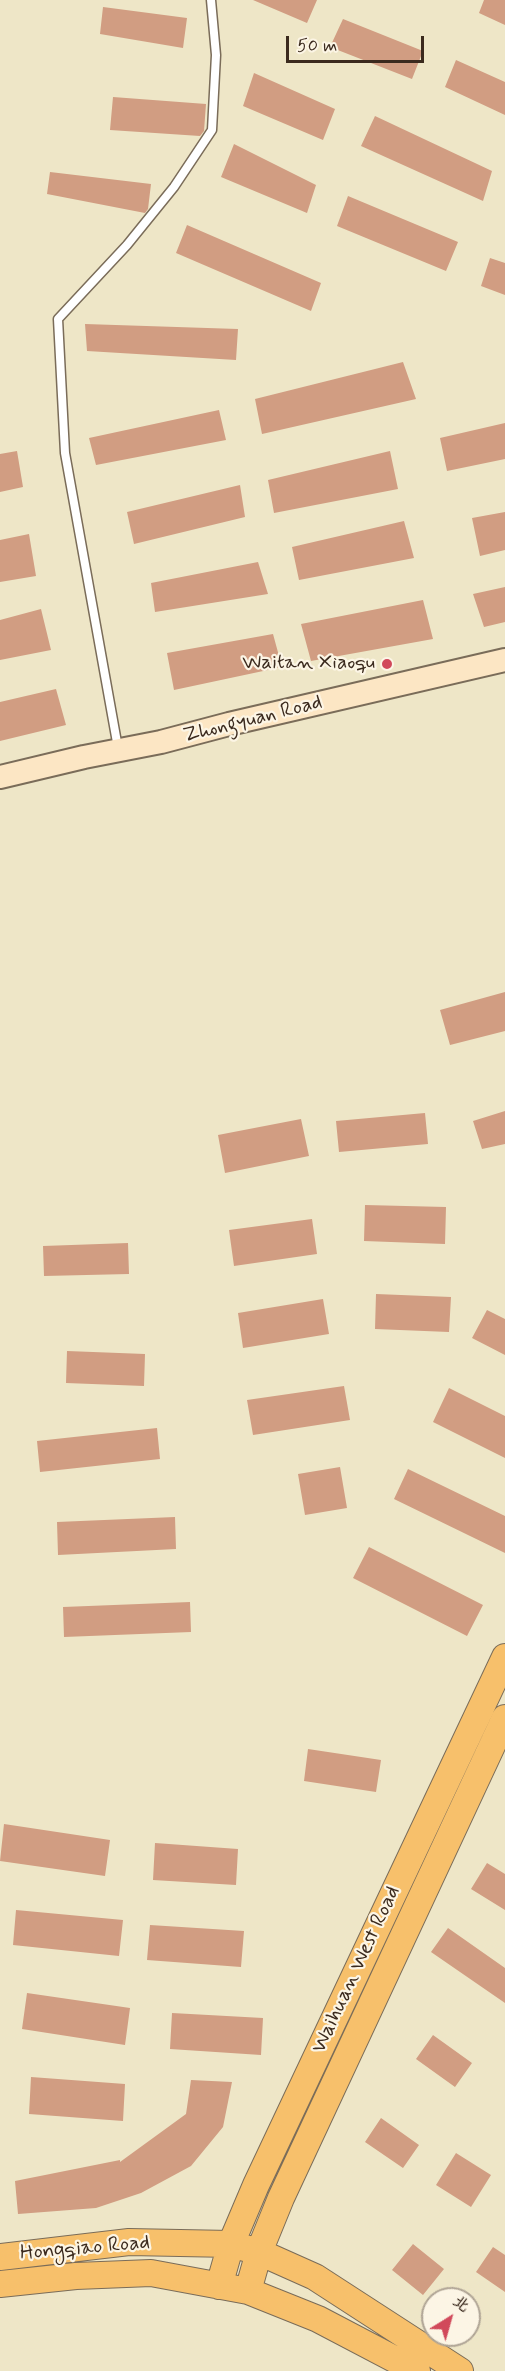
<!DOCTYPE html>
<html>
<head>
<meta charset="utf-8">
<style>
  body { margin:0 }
  #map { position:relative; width:505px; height:2371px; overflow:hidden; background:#eee6c7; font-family:Mynerve,"LXGW WenKai TC",sans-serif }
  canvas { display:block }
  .north { position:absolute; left:421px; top:2287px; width:60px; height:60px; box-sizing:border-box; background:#fcf5e5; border:2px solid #afa495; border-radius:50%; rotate:37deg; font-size:16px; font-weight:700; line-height:24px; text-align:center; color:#3b2a1e }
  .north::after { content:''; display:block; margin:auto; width:21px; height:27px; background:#d1495b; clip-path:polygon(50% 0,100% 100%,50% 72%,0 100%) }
  .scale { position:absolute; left:286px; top:36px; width:138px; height:27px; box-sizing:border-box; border:3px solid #3b2a1e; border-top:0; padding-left:8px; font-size:18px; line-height:21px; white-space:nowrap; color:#3b2a1e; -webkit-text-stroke:4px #fcf5e5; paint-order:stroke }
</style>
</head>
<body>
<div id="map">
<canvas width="505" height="2371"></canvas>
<div class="north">北</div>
<div class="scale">50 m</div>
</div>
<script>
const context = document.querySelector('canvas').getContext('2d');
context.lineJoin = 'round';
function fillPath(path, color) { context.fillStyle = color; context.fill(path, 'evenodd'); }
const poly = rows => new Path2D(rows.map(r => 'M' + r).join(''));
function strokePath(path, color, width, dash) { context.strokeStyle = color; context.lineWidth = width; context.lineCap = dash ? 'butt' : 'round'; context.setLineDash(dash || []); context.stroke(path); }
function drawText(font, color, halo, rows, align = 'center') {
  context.font = font + ' Mynerve,sans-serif'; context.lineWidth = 4.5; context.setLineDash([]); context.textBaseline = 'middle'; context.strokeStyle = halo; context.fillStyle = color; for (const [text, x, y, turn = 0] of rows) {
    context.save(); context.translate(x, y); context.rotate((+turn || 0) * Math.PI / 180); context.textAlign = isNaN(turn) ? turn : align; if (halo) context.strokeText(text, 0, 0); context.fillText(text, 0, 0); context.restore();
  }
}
fillPath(poly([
  [253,0,317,0,307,23],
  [484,0,505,0,505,25,479,13],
  [103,7,187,18,183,48,100,34],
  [343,19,423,51,412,79,330,47],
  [456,60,505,82,505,115,445,87],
  [254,73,335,109,323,140,243,106],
  [113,97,206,104,204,131,200,136,110,130],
  [375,116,492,171,483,201,361,146],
  [234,144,316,185,307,213,221,177],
  [50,172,151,184,148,209,145,213,47,194],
  [348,196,458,242,446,271,337,226],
  [187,225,321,283,311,311,176,253],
  [490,258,505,263,505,295,481,286],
  [85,324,238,329,236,360,87,351],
  [403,362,416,399,262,434,255,399],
  [219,410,226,440,96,465,89,438],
  [505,423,505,459,447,471,440,438],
  [17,451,23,487,0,492,0,454],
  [390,451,398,489,274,513,268,480],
  [240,485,245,517,134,544,127,512],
  [505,512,505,550,480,556,472,518],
  [404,521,414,558,299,580,292,547],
  [29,534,36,576,0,582,0,540],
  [258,562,268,594,155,612,151,583],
  [505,587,505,622,484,627,473,594],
  [423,600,433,639,311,661,301,624],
  [41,609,51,650,0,660,0,620],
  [273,634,282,667,174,690,167,653],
  [56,689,66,725,0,741,0,702],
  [505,992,505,1031,450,1045,440,1010],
  [505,1111,505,1144,482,1149,473,1121],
  [425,1113,428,1144,339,1152,336,1121],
  [301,1119,309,1156,225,1173,218,1135],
  [365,1205,446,1207,445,1244,364,1241],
  [312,1219,317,1254,234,1266,229,1230],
  [128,1243,129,1274,44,1276,43,1246],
  [376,1294,451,1297,449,1332,375,1329],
  [323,1299,329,1334,243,1348,238,1313],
  [487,1310,505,1319,505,1355,472,1338],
  [67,1351,145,1354,144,1386,66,1383],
  [344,1386,350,1420,253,1435,247,1400],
  [449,1388,505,1416,505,1458,433,1422],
  [157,1428,160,1459,40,1472,37,1441],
  [340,1467,347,1508,305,1515,298,1474],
  [408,1469,505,1516,505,1553,394,1499],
  [175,1517,176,1549,58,1555,57,1522],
  [369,1547,483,1605,467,1636,353,1578],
  [190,1602,191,1632,64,1637,63,1607],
  [308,1749,381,1760,376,1792,304,1781],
  [4,1824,110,1840,105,1876,0,1861],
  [155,1843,238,1849,236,1885,153,1880],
  [487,1863,505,1874,505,1910,471,1889],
  [16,1910,123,1920,119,1956,13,1945],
  [150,1925,244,1931,241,1967,147,1960],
  [448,1928,505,1968,505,2003,431,1952],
  [27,1993,130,2008,125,2045,22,2029],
  [172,2013,263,2018,261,2055,170,2049],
  [433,2035,472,2063,455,2087,416,2059],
  [31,2077,125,2084,123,2121,29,2114],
  [191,2080,232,2082,223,2127,191,2166,141,2193,96,2208,18,2214,15,2181,120,2160,120,2162,186,2114],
  [381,2118,419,2145,403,2168,365,2142],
  [456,2153,491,2175,471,2207,436,2185],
  [413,2244,444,2269,423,2295,392,2270],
  [493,2247,505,2255,505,2292,476,2272]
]), '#d19d82');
const lane = poly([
  [118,748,65,453,58,319,127,245,174,187,212,130,216,55,211,0]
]);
const secondary = poly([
  [0,777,84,757,161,742,229,724,505,660]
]);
const primary = poly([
  [0,2257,129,2242,231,2244,259,2252,315,2277,460,2371],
  [0,2284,76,2276,151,2273,248,2291,318,2319,417,2371],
  [219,2286,231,2244,256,2185,505,1657],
  [248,2291,259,2252,281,2198,505,1718]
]);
strokePath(lane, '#7a6c59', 11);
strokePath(secondary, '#7a6c59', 26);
strokePath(primary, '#7a6c59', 28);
strokePath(lane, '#fff', 8);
strokePath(secondary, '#fce6c4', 22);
strokePath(primary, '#f7c06b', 26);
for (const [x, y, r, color] of [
  [387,664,6,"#d1495b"]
]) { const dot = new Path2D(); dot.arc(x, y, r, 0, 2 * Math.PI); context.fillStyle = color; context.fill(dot); strokePath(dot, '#fcf5e5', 2); }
drawText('21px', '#3b2a1e', '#fcf5e5', [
  ["Waitan Xiaoqu",375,664]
], 'right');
drawText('21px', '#3b2a1e', '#fcf5e5', [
  ["Zhongyuan Road",253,720,-14],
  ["Waihuan West Road",357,1970,-65],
  ["Hongqiao Road",85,2249,-5]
]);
</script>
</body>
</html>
